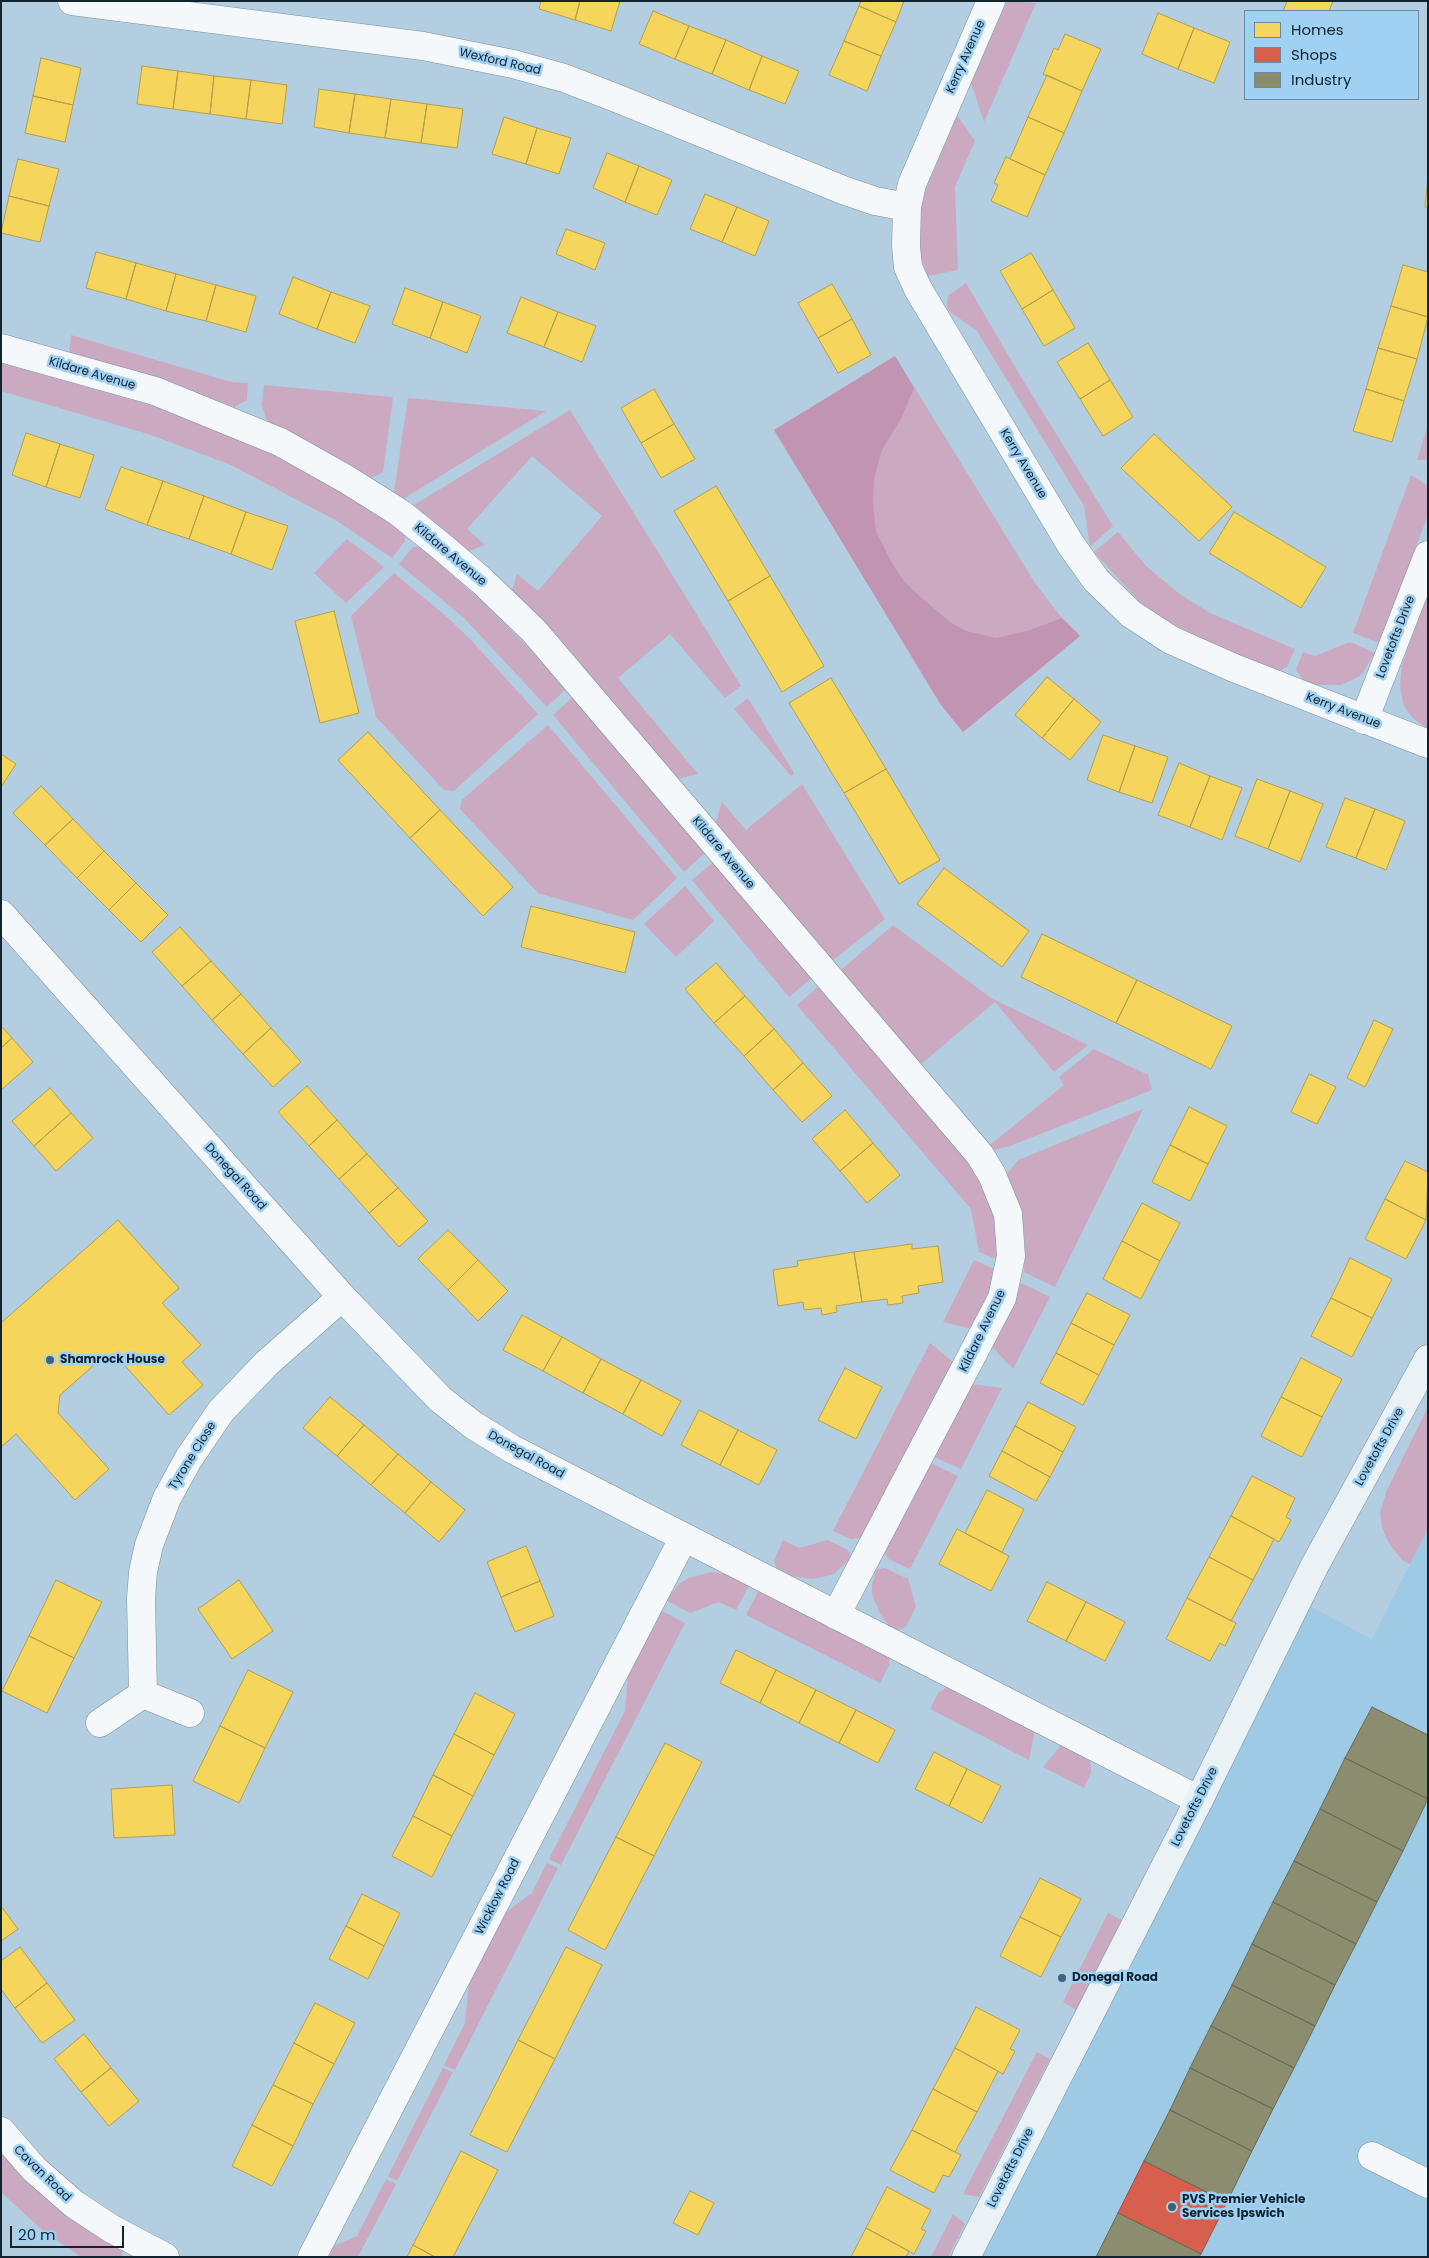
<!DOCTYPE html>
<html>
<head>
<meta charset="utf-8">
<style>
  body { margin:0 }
  #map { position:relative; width:1429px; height:2258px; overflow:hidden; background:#b3cee0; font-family:Poppins,sans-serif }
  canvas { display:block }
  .frame { position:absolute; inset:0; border:2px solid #10232f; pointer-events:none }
  .legend { position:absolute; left:1244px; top:10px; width:175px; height:90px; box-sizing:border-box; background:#a1d1f2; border:1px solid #678ba4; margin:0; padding:6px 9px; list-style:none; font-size:15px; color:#10232f }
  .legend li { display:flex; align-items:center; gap:10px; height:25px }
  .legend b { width:25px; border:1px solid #678ba4 }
  .scale { position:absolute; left:10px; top:2226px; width:114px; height:22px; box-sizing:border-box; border:2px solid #10232f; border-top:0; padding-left:6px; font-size:15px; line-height:18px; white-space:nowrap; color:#10232f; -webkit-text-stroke:4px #a1d1f2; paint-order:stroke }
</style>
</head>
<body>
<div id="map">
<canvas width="1429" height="2258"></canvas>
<div class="frame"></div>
<ul class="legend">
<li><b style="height:14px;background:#f6d55c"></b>Homes</li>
<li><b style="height:14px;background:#d6604d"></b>Shops</li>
<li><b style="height:14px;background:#8c8c6e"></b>Industry</li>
</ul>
<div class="scale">20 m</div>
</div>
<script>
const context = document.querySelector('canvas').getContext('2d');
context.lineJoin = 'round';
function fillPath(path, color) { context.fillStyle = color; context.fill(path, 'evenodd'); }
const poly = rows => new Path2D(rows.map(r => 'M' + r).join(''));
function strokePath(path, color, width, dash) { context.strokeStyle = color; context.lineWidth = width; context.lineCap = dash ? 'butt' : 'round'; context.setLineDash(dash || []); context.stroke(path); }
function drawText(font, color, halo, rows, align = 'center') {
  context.font = font + ' Poppins,sans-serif'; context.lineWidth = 5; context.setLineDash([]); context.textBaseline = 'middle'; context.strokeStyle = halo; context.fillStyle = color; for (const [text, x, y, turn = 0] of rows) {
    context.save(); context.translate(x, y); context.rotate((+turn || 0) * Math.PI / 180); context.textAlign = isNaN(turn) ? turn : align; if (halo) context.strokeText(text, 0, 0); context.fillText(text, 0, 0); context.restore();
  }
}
fillPath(poly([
  [1428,1529,1428,2257,966,2257,1298,1600,1372,1639]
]), '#9fcae6');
fillPath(poly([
  [1007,1,1036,3,984,122,971,83],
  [957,115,975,141,955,187,958,270,928,276,920,256,919,244,920,215,923,197],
  [966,283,1021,377,1113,526,1090,547,1084,506,977,331,949,311,947,306,948,296],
  [71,335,231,382,248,383,247,400,234,407,146,375,69,354],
  [895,356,1035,583,1062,618,1080,636,963,732,941,705,774,430],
  [1,363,175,412,261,449,292,463,352,498,405,534,405,541,392,558,337,521,231,465,148,434,1,391],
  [264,385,393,397,383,472,371,478,304,439,267,421,262,405],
  [408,398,546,411,403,499,394,492],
  [570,410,741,686,725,698,670,634,618,678,698,774,678,779,555,633,512,591,517,574,538,591,602,516,532,456,467,529,485,545,469,551,414,505],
  [1428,424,1428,460,1417,460],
  [1411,475,1428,486,1428,515,1379,643,1353,633],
  [1118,532,1146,566,1181,595,1210,613,1295,649,1287,667,1279,671,1216,646,1162,618,1139,601,1094,552],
  [347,539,384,567,346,603,314,573],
  [420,546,485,604,527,646,566,689,547,707,464,618,399,564,413,547],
  [394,573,446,616,471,640,538,714,454,791,444,790,376,717,351,616],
  [1428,594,1428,729,1413,718,1407,711,1403,703,1400,686,1402,664],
  [1350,642,1375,653,1361,675,1354,679,1341,685,1317,685,1304,681,1296,670,1303,652,1315,656],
  [574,696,705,853,684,872,553,715],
  [748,698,794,773,791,776,734,709],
  [548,725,677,878,633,920,538,893,460,809,462,800],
  [802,784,885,919,832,961,715,824,722,802,746,830],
  [715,861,812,978,789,997,692,880],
  [685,886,714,921,676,957,644,924],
  [893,925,991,998,1088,1045,1054,1072,995,1002,920,1065,840,971],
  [819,986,969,1163,982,1183,992,1206,998,1231,997,1259,979,1252,971,1209,797,1005],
  [1094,1049,1148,1075,1152,1090,1010,1146,995,1150,990,1145,1064,1085,1059,1077],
  [1143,1109,1055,1287,1024,1272,1025,1243,1021,1209,1007,1174,1018,1160],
  [974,1260,996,1270,993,1286,972,1329,943,1322],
  [1021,1283,1050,1297,1013,1369,991,1346],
  [930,1343,953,1362,862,1538,851,1539,833,1531],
  [971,1384,1002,1388,961,1469,934,1457],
  [1428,1407,1428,1529,1410,1564,1402,1560,1388,1542,1382,1527,1380,1513,1387,1490],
  [931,1463,958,1476,910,1569,888,1559,884,1551],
  [783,1540,799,1548,828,1540,848,1550,851,1558,834,1574,823,1577,812,1579,791,1576,777,1571,774,1560],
  [885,1568,908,1579,916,1606,906,1627,896,1631,890,1627,880,1614,872,1594,872,1585,876,1570],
  [711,1572,731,1575,750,1584,736,1610,719,1602,690,1613,666,1600,680,1583,689,1578],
  [760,1588,890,1656,889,1665,880,1683,746,1615],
  [660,1610,685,1623,561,1865,549,1859,625,1711,628,1674],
  [949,1686,1035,1730,1029,1760,930,1709,938,1693],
  [1062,1744,1090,1759,1091,1772,1084,1788,1043,1767],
  [547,1863,558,1868,455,2070,444,2065,465,2023,469,1983,505,1913,532,1893],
  [1108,1913,1122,1920,1076,2010,1063,2002],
  [1037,2052,1050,2059,979,2197,963,2194],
  [443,2068,453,2072,397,2181,388,2176],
  [1,2152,123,2248,122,2257,81,2257,42,2230,1,2192],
  [386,2179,396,2184,358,2257,329,2257,334,2246,357,2236],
  [953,2214,965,2224,948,2257,931,2257]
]), '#caa9c1');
fillPath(poly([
  [895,356,914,388,901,419,882,450,874,479,873,503,876,531,893,565,904,581,916,593,950,622,966,631,996,638,1027,631,1062,618,1080,636,963,732,941,705,774,430]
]), '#c195b2');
const homes = poly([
  [541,1,580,1,575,20,539,9,541,1],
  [580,1,620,1,611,31,575,20,580,1],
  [861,1,904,1,896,22,859,6,861,1],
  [1287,1,1333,1,1329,11,1283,11,1287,1],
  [859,6,896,22,881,56,844,41,859,6],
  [653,11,689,26,675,59,639,44,653,11],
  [1158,13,1194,28,1178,69,1142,54,1158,13],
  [689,26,726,40,712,74,675,59,689,26],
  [1194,28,1230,42,1214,83,1178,69,1194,28],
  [1065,34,1101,49,1082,91,1043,74,1054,48,1058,50,1065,34],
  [726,40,762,56,749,90,712,74,726,40],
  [844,41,881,56,867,91,829,75,844,41],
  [762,56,799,71,785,104,749,90,762,56],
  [41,58,81,68,73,105,33,96,41,58],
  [142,66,178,71,173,109,137,104,142,66],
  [178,71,214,76,210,114,173,109,178,71],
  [1047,75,1082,91,1064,133,1028,117,1047,75],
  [214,76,251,80,246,119,210,114,214,76],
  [251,80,287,85,282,124,246,119,251,80],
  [319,89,355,94,349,133,314,127,319,89],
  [355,94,391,99,385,138,349,133,355,94],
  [33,96,73,105,65,142,25,133,33,96],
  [391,99,427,104,421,143,385,138,391,99],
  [427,104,463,109,457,148,421,143,427,104],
  [504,117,537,128,526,164,492,154,504,117],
  [1028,117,1064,133,1045,175,1010,159,1028,117],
  [537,128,571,138,559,174,526,164,537,128],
  [607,153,639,166,625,202,593,188,607,153],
  [1006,157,1045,175,1027,217,991,201,998,185,994,183,1006,157],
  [18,159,59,169,49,206,9,196,18,159],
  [639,166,672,180,657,215,625,202,639,166],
  [1428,176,1428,207,1425,207,1428,176],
  [705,194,737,207,722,242,690,229,705,194],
  [9,196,49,206,40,242,1,233,9,196],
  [737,207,769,221,755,256,722,242,737,207],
  [566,229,605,243,595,270,556,254,566,229],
  [96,252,136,263,126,299,86,288,96,252],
  [1031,253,1053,290,1022,309,1000,271,1031,253],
  [136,263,176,274,166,311,126,299,136,263],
  [1403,265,1428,272,1428,317,1391,306,1403,265],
  [176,274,216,285,206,321,166,311,176,274],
  [293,277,331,292,317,329,279,314,293,277],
  [832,284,852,319,818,338,798,303,832,284],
  [216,285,256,296,246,332,206,321,216,285],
  [405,288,443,302,430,338,392,324,405,288],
  [1053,290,1075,328,1044,346,1022,309,1053,290],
  [331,292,370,306,355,343,317,329,331,292],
  [521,297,558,312,544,347,507,333,521,297],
  [443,302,481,316,467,353,430,338,443,302],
  [1391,306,1428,317,1417,359,1378,348,1391,306],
  [558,312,596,326,582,362,544,347,558,312],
  [852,319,871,355,838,373,818,338,852,319],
  [1088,343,1110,380,1080,399,1057,362,1088,343],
  [1378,348,1417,359,1404,401,1366,389,1378,348],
  [1110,380,1133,417,1103,436,1080,399,1110,380],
  [654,389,674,424,641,443,621,408,654,389],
  [1366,389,1404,401,1392,442,1353,431,1366,389],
  [674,424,695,459,661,478,641,443,674,424],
  [26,433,60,444,46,487,12,475,26,433],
  [1154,434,1232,507,1199,541,1121,468,1154,434],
  [60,444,94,455,80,498,46,487,60,444],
  [121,467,163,481,147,525,105,509,121,467],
  [163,481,204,496,189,539,147,525,163,481],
  [716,486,770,576,728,601,674,511,716,486],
  [204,496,246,512,231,554,189,539,204,496],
  [246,512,288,526,272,570,231,554,246,512],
  [1234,512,1326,567,1301,608,1209,553,1234,512],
  [770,576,824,666,782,692,728,601,770,576],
  [334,611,359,713,320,723,295,621,334,611],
  [1047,677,1074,699,1042,738,1015,715,1047,677],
  [831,678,886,769,844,793,789,703,831,678],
  [1074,699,1101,722,1070,760,1042,738,1074,699],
  [368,732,440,810,410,838,338,760,368,732],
  [1103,735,1135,746,1119,792,1087,780,1103,735],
  [1135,746,1168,757,1152,803,1119,792,1135,746],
  [1,754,16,764,1,787,1,754],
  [1179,763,1210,776,1190,827,1158,815,1179,763],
  [886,769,940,860,899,884,844,793,886,769],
  [1210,776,1242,788,1222,840,1190,827,1210,776],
  [1257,779,1290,791,1268,849,1235,836,1257,779],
  [41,786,73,819,45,845,13,813,41,786],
  [1290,791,1323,804,1300,862,1268,849,1290,791],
  [1345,798,1375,809,1356,858,1326,847,1345,798],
  [1375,809,1405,821,1386,870,1356,858,1375,809],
  [440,810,513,887,483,916,410,838,440,810],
  [73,819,104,851,77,878,45,845,73,819],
  [104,851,136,883,109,910,77,878,104,851],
  [944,868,1029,931,1002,967,917,904,944,868],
  [136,883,168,915,141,942,109,910,136,883],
  [531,906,635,932,625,973,521,947,531,906],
  [180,927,211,961,182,986,152,952,180,927],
  [1042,934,1137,980,1116,1023,1021,977,1042,934],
  [211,961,241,994,212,1020,182,986,211,961],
  [716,963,745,996,714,1023,685,989,716,963],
  [1137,980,1232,1026,1211,1069,1116,1023,1137,980],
  [241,994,271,1028,243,1054,212,1020,241,994],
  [745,996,774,1029,744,1056,714,1023,745,996],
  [1374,1020,1393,1029,1365,1087,1347,1078,1374,1020],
  [1,1026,12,1038,1,1048,1,1026],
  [271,1028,301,1062,273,1087,243,1054,271,1028],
  [774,1029,803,1063,773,1090,744,1056,774,1029],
  [12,1038,33,1062,1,1090,1,1048,12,1038],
  [803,1063,832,1096,802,1122,773,1090,803,1063],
  [1309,1074,1336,1087,1317,1124,1291,1112,1309,1074],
  [307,1086,337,1120,309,1146,278,1112,307,1086],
  [50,1088,71,1113,34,1146,12,1121,50,1088],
  [1189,1107,1227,1126,1208,1164,1170,1145,1189,1107],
  [845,1110,873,1143,840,1171,812,1139,845,1110],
  [71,1113,93,1138,56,1171,34,1146,71,1113],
  [337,1120,367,1154,339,1179,309,1146,337,1120],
  [873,1143,900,1175,867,1203,840,1171,873,1143],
  [1170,1145,1208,1164,1190,1201,1152,1182,1170,1145],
  [367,1154,398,1188,369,1213,339,1179,367,1154],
  [1405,1161,1428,1172,1426,1220,1385,1199,1405,1161],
  [398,1188,428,1221,399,1247,369,1213,398,1188],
  [1385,1199,1426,1220,1406,1259,1365,1239,1385,1199],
  [1142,1203,1180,1223,1160,1261,1122,1241,1142,1203],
  [118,1220,179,1288,162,1303,201,1345,182,1362,203,1385,169,1415,119,1359,102,1358,60,1395,58,1413,109,1469,75,1500,16,1434,1,1447,1,1323,118,1220],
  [448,1230,478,1260,448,1290,418,1259,448,1230],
  [1122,1241,1160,1261,1141,1299,1103,1279,1122,1241],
  [912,1244,912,1249,938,1246,943,1282,918,1286,919,1293,902,1296,903,1303,888,1305,887,1299,862,1302,854,1252,912,1244],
  [854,1252,862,1302,836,1306,837,1312,822,1315,821,1308,804,1310,803,1302,778,1306,773,1270,798,1266,797,1261,854,1252],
  [1350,1258,1392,1279,1372,1318,1331,1298,1350,1258],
  [478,1260,508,1291,478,1321,448,1290,478,1260],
  [1087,1293,1130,1315,1114,1345,1071,1323,1087,1293],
  [1331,1298,1372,1318,1352,1357,1311,1336,1331,1298],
  [522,1315,562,1337,543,1371,503,1350,522,1315],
  [1071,1323,1114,1345,1099,1375,1056,1353,1071,1323],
  [562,1337,601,1359,583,1393,543,1371,562,1337],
  [1056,1353,1099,1375,1083,1405,1040,1383,1056,1353],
  [1301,1358,1342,1379,1322,1417,1281,1397,1301,1358],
  [601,1359,641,1380,623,1414,583,1393,601,1359],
  [845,1368,882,1387,856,1439,818,1420,845,1368],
  [641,1380,681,1401,662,1436,623,1414,641,1380],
  [330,1397,364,1425,337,1456,303,1428,330,1397],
  [1281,1397,1322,1417,1302,1457,1261,1436,1281,1397],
  [1028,1402,1076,1427,1063,1452,1015,1426,1028,1402],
  [699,1410,738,1430,720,1465,681,1445,699,1410],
  [364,1425,398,1454,371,1485,337,1456,364,1425],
  [1015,1426,1063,1452,1050,1477,1002,1451,1015,1426],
  [738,1430,777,1450,759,1485,720,1465,738,1430],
  [1002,1451,1050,1477,1036,1501,989,1476,1002,1451],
  [398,1454,431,1482,405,1513,371,1485,398,1454],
  [1252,1476,1295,1498,1286,1517,1291,1520,1279,1542,1231,1516,1252,1476],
  [431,1482,465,1510,439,1542,405,1513,431,1482],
  [987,1490,1024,1509,1002,1552,965,1533,987,1490],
  [1231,1516,1274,1539,1253,1580,1209,1557,1231,1516],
  [957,1529,1009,1556,991,1591,939,1564,957,1529],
  [526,1546,540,1581,501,1597,487,1562,526,1546],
  [1209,1557,1253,1580,1231,1621,1187,1598,1209,1557],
  [56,1580,102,1602,74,1658,29,1636,56,1580],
  [239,1580,273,1631,232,1659,198,1609,239,1580],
  [540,1581,554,1616,515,1632,501,1597,540,1581],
  [1047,1582,1086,1602,1066,1641,1027,1621,1047,1582],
  [1187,1598,1236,1623,1225,1646,1220,1643,1210,1661,1166,1639,1187,1598],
  [1086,1602,1125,1622,1105,1661,1066,1641,1086,1602],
  [29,1636,74,1658,47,1713,2,1691,29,1636],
  [736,1650,776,1670,760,1703,720,1683,736,1650],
  [248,1670,293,1692,265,1748,220,1726,248,1670],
  [776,1670,816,1690,799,1723,760,1703,776,1670],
  [816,1690,856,1710,839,1743,799,1723,816,1690],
  [475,1693,515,1714,494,1755,454,1734,475,1693],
  [856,1710,895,1730,878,1763,839,1743,856,1710],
  [220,1726,265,1748,239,1803,193,1781,220,1726],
  [454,1734,494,1755,473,1796,433,1775,454,1734],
  [665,1743,702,1762,654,1856,616,1837,665,1743],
  [934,1752,967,1769,949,1806,915,1789,934,1752],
  [967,1769,1001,1786,982,1823,949,1806,967,1769],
  [433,1775,473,1796,452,1836,413,1816,433,1775],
  [172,1785,175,1835,114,1838,111,1789,172,1785],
  [413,1816,452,1836,432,1877,392,1856,413,1816],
  [616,1837,654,1856,605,1950,568,1930,616,1837],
  [1040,1878,1081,1899,1061,1937,1020,1917,1040,1878],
  [362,1894,400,1913,384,1946,346,1926,362,1894],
  [1,1906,18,1929,1,1941,1,1906],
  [1020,1917,1061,1937,1041,1977,1000,1956,1020,1917],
  [346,1926,384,1946,368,1979,329,1959,346,1926],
  [20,1947,47,1983,15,2008,1,1989,1,1961,20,1947],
  [566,1947,602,1965,555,2059,518,2040,566,1947],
  [47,1983,75,2020,42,2043,15,2008,47,1983],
  [315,2003,355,2023,334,2064,294,2043,315,2003],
  [976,2007,1020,2030,1010,2049,1015,2051,1003,2074,955,2048,976,2007],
  [84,2034,111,2068,81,2092,54,2059,84,2034],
  [518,2040,555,2059,507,2152,470,2135,518,2040],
  [294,2043,334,2064,313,2104,273,2085,294,2043],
  [955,2048,998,2071,977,2112,933,2089,955,2048],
  [111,2068,139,2101,109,2126,81,2092,111,2068],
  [273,2085,313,2104,293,2146,252,2125,273,2085],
  [933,2089,977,2112,955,2152,912,2130,933,2089],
  [252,2125,293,2146,272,2186,232,2166,252,2125],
  [912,2130,961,2155,949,2177,943,2175,934,2193,890,2170,912,2130],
  [461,2151,498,2170,453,2257,435,2257,413,2245,461,2151],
  [887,2187,931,2210,921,2229,926,2231,914,2254,866,2228,887,2187],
  [690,2191,714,2203,698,2235,673,2223,690,2191],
  [866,2228,909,2251,906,2257,851,2257,866,2228],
  [413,2245,435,2257,407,2257,413,2245]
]);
fillPath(homes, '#f6d55c');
strokePath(homes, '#b1a04e', 1);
const shops = poly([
  [1144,2161,1227,2202,1201,2254,1118,2213,1144,2161]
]);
fillPath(shops, '#d6604d');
strokePath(shops, '#9b4e44', 1);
const industry = poly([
  [1372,1707,1428,1735,1428,1799,1345,1758,1372,1707],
  [1345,1758,1428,1799,1403,1851,1320,1809,1345,1758],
  [1320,1809,1403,1851,1377,1902,1294,1861,1320,1809],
  [1294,1861,1377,1902,1356,1944,1273,1902,1294,1861],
  [1273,1902,1356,1944,1335,1985,1252,1944,1273,1902],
  [1252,1944,1335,1985,1315,2026,1232,1985,1252,1944],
  [1232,1985,1315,2026,1294,2068,1211,2026,1232,1985],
  [1211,2026,1294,2068,1273,2109,1190,2068,1211,2026],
  [1190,2068,1273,2109,1252,2151,1170,2110,1190,2068],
  [1170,2110,1252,2151,1227,2202,1144,2161,1170,2110],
  [1118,2213,1201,2254,1199,2257,1096,2257,1118,2213]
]);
fillPath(industry, '#8c8c6e');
strokePath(industry, '#676c5b', 1);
const street = poly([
  [72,1,423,46,513,64,564,78,616,98,843,190,875,201,907,207],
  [991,1,912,184,907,207,906,246,908,267,918,289,1071,545,1096,580,1131,614,1171,640,1234,668,1428,744],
  [1,348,155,391,280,442,346,479,400,513,441,546,482,581,534,631,980,1155,992,1175,1008,1214,1011,1256,1002,1298,836,1615],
  [1364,720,1428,555],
  [1,914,342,1297,440,1399,473,1425,512,1449,621,1505,1199,1800],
  [143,1694,141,1598,143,1572,149,1545,167,1498,189,1458,221,1411,267,1363,342,1297],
  [100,1723,143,1694,190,1713],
  [1,2131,34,2169,74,2204,112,2229,165,2257],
  [1372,2156,1428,2184],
  [312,2257,684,1537]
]);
const secondary = poly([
  [966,2257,1199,1800,1315,1565,1428,1359]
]);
strokePath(street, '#7b909d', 29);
strokePath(secondary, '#7b909d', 29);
strokePath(street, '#f4f8fa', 28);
strokePath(secondary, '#ebf2f6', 28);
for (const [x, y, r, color] of [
  [50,1360,5,"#495f6d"],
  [1062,1978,5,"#495f6d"],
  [1172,2207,5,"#495f6d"]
]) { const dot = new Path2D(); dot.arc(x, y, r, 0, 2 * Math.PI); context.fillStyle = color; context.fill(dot); strokePath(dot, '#a1d1f2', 2); }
drawText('12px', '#10232f', '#a1d1f2', [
  ["Kerry Avenue",966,57,-66],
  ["Wexford Road",500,62,13],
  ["Kildare Avenue",92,374,16],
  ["Kerry Avenue",1023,464,59],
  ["Kildare Avenue",450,555,40],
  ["Lovetofts Drive",1396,637,-69],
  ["Kerry Avenue",1343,711,21],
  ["Kildare Avenue",723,853,50],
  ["Donegal Road",235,1177,48],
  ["Kildare Avenue",983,1331,-64],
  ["Lovetofts Drive",1380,1447,-61],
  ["Donegal Road",526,1455,29],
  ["Tyrone Close",193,1456,-58],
  ["Lovetofts Drive",1195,1807,-63],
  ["Wicklow Road",498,1897,-63],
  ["Lovetofts Drive",1011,2168,-63],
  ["Cavan Road",42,2174,44]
]);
drawText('bold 12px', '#10232f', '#a1d1f2', [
  ["Shamrock House",60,1360],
  ["Donegal Road",1072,1978],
  ["PVS Premier Vehicle",1182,2200],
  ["Services Ipswich",1182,2214]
], 'left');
</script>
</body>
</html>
